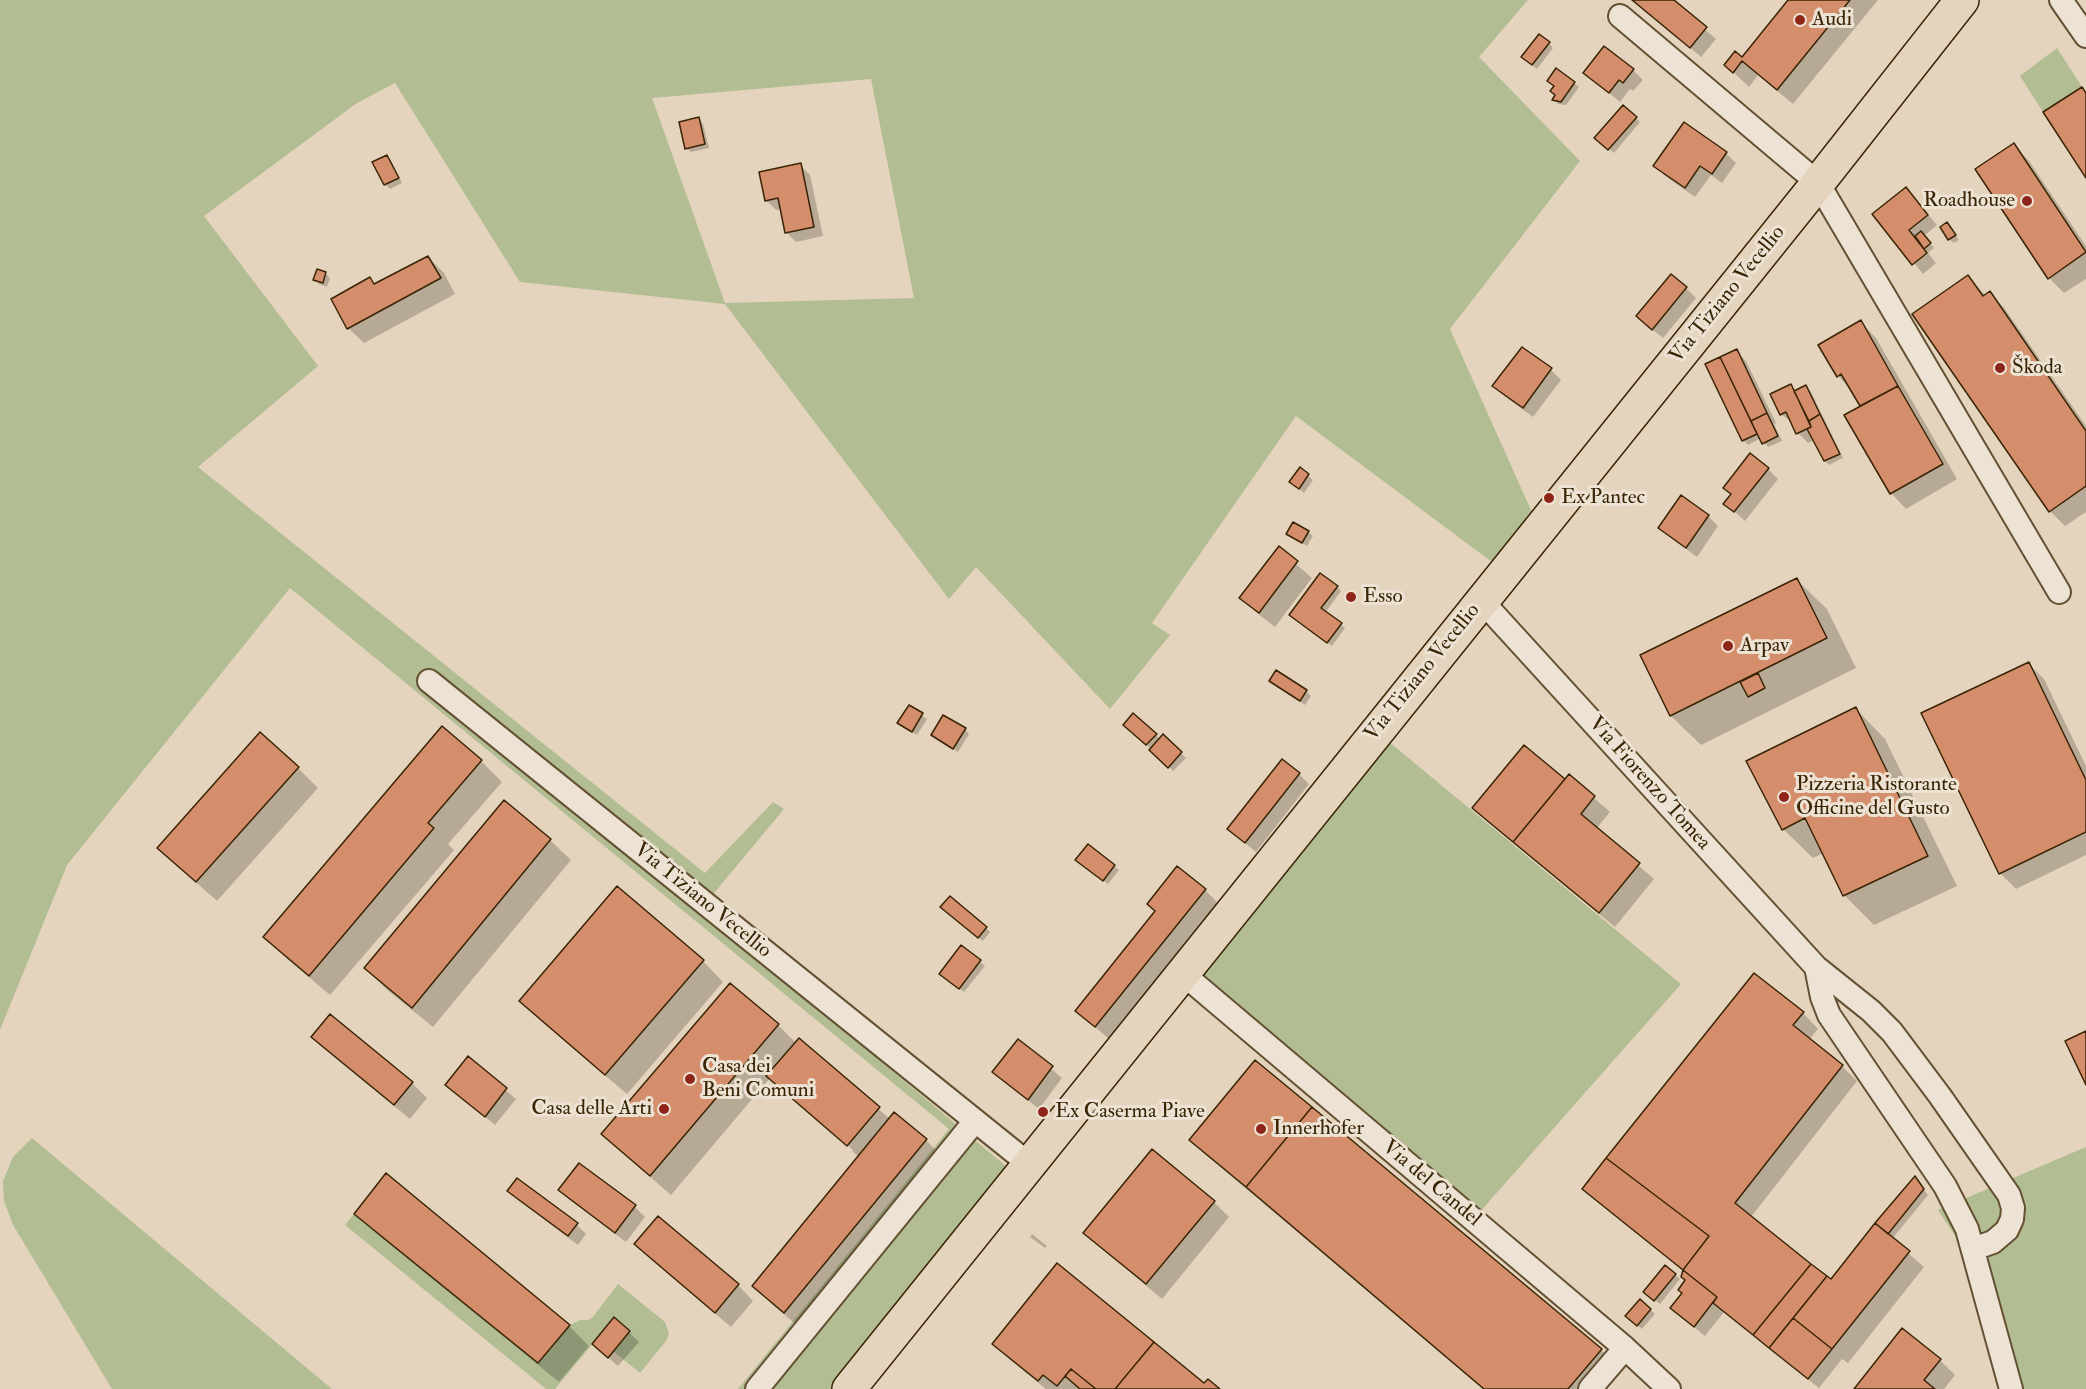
<!DOCTYPE html>
<html>
<head>
<meta charset="utf-8">
<style>
  body { margin:0 }
  canvas { display:block; background:#e4d4bd }
</style>
</head>
<body>
<canvas width="2086" height="1389"></canvas>
<script>
const context = document.querySelector('canvas').getContext('2d');
context.lineJoin = 'round';
function fillPath(path, color) { context.fillStyle = color; context.fill(path, 'evenodd'); }
const poly = rows => new Path2D(rows.map(r => 'M' + r).join(''));
function strokePath(path, color, width, dash) { context.strokeStyle = color; context.lineWidth = width; context.lineCap = dash ? 'butt' : 'round'; context.setLineDash(dash || []); context.stroke(path); }
function drawText(font, color, halo, rows, align = 'center') {
  context.font = font + ' "IM FELL Double Pica",serif'; context.lineWidth = 6; context.setLineDash([]); context.textBaseline = 'middle'; context.strokeStyle = halo; context.fillStyle = color; for (const [text, x, y, turn = 0] of rows) {
    context.save(); context.translate(x, y); context.rotate((+turn || 0) * Math.PI / 180); context.textAlign = isNaN(turn) ? turn : align; if (halo) context.strokeText(text, 0, 0); context.fillText(text, 0, 0); context.restore();
  }
}
fillPath(poly([
  [0,0,1528,0,1479,57,1580,161,1450,329,1534,517,1496,565,1296,416,1152,623,1170,635,1110,709,976,567,949,599,725,304,520,282,395,83,357,103,204,216,318,366,198,467,705,873,773,802,784,809,700,910,1007,1167,866,1389,738,1389,949,1129,290,588,67,865,0,1030],
  [871,79,914,298,725,303,652,98],
  [2057,48,2082,87,2043,112,2020,76],
  [1370,726,1681,984,1479,1213,1175,964],
  [32,1138,332,1389,112,1389,13,1225,4,1201,3,1181,13,1157],
  [2086,1147,2086,1389,2004,1389,1995,1355,1955,1236,1938,1210],
  [354,1214,538,1363,570,1325,580,1320,588,1320,592,1318,618,1284,665,1322,669,1334,666,1341,640,1373,613,1351,614,1318,555,1389,546,1389,345,1225]
]), '#b2bd93');
fillPath(poly([
  [1634,0,1671,0,1716,39,1701,57],
  [1790,0,1878,0,1793,104,1758,75,1749,87,1726,65,1742,59],
  [1549,43,1553,48,1537,69,1528,62],
  [1633,70,1643,80,1633,91,1630,89,1620,102,1585,73],
  [1574,83,1579,87,1566,105,1558,104,1554,100],
  [1636,118,1640,122,1614,153,1601,142],
  [699,119,703,124,709,148,691,152,686,148],
  [2014,145,2029,161,2086,246,2086,279,2064,293,2049,278],
  [1726,153,1736,163,1722,183,1711,175,1695,197,1665,176,1655,166],
  [386,156,391,161,402,183,390,189,385,184],
  [800,165,810,175,823,236,796,242,786,232,781,209,776,210,766,200],
  [1906,189,1937,225,1924,236,1934,248,1928,253,1936,263,1923,274,1874,214],
  [1951,229,1959,240,1954,243,1949,239],
  [428,257,444,273,455,294,364,343,348,328,370,279,376,285],
  [318,271,326,274,330,278,327,287,319,284,315,280],
  [1968,277,1986,296,1990,293,2005,309,2086,426,2086,512,2065,526,2050,511],
  [1686,288,1696,298,1663,338,1648,326],
  [1861,322,1876,338,1957,479,1906,509,1891,493,1862,406,1853,391,1838,376],
  [1522,349,1551,370,1561,380,1533,417,1504,396,1494,386],
  [1736,351,1746,361,1776,423,1774,424,1782,441,1768,447,1761,438,1748,445,1743,440,1707,365],
  [1790,386,1796,392,1806,387,1811,392,1843,458,1829,465,1825,461,1815,440,1808,443,1798,433,1793,423,1781,414],
  [1300,469,1313,480,1304,493,1291,482],
  [1768,469,1778,479,1745,521,1725,503],
  [1681,497,1708,516,1718,526,1697,557,1670,537,1660,527],
  [1308,532,1313,536,1307,546,1288,534],
  [1279,549,1312,578,1275,627,1257,613,1241,598],
  [1797,580,1827,609,1856,668,1701,745,1671,716,1642,656],
  [1337,587,1341,591,1325,613,1345,628,1332,646,1295,620],
  [2029,664,2044,679,2086,766,2086,855,2016,889,2000,873,1923,714],
  [1271,681,1306,691,1311,696,1305,705],
  [909,707,927,719,917,735,899,723],
  [1856,709,1885,739,1957,886,1874,925,1845,896,1824,853,1813,858,1783,829],
  [442,728,481,761,502,782,448,844,454,850,330,995,285,957,265,937],
  [965,729,969,734,958,752,932,735],
  [1130,729,1156,735,1160,740,1163,736,1186,758,1173,771],
  [298,768,318,788,217,901,180,868],
  [1299,774,1309,784,1256,852,1239,838],
  [1569,776,1610,812,1596,829,1654,879,1615,927,1489,823,1474,807,1565,781],
  [504,802,550,840,571,860,433,1027,386,989,366,968],
  [1082,864,1114,866,1119,870,1108,884],
  [1205,890,1220,905,1111,1041,1077,1011],
  [947,912,986,928,990,932,983,941],
  [962,947,985,966,964,992,946,978],
  [703,961,723,982,627,1094,541,1021,521,1001],
  [1754,975,1803,1013,1818,1029,1809,1040,1842,1066,1857,1081,1751,1217,1831,1281,1915,1178,1928,1195,1892,1239,1924,1267,1848,1363,1842,1359,1819,1388,1724,1312,1705,1336,1682,1317,1684,1293],
  [330,1016,412,1083,427,1098,410,1119,328,1052,313,1036],
  [778,1025,796,1043,799,1040,890,1119,926,1140,946,1161,805,1332,774,1306,754,1286,859,1157,852,1151,853,1150,770,1078,671,1195,624,1154,603,1134],
  [1018,1041,1062,1078,1039,1109,994,1072],
  [468,1059,516,1099,495,1125,447,1085],
  [1191,1139,1601,1350,1616,1365,1596,1389,1483,1389,1206,1155],
  [580,1165,635,1207,645,1217,626,1242,570,1200,560,1190],
  [509,1191,577,1225,586,1234,578,1245,519,1201],
  [1214,1202,1229,1217,1162,1299,1101,1248,1085,1233],
  [356,1213,569,1326,589,1346,559,1382,377,1234],
  [1032,1234,1047,1246,1045,1248,1030,1237],
  [636,1244,738,1285,753,1301,731,1327,651,1259],
  [1675,1275,1680,1279,1660,1304,1650,1296],
  [1640,1301,1655,1314,1642,1329,1632,1320],
  [629,1332,639,1342,618,1366,604,1354],
  [994,1344,1218,1389,1046,1389,1009,1359],
  [1940,1360,1955,1375,1944,1389,1856,1389]
]), '#0003');
const building = poly([
  [1632,0,1674,0,1707,27,1690,48,1632,0],
  [1788,0,1850,0,1777,90,1742,61,1733,73,1724,65,1735,51,1742,57,1788,0],
  [1539,34,1550,42,1532,65,1521,57,1539,34],
  [1604,46,1634,69,1623,83,1619,80,1609,93,1583,73,1604,46],
  [1556,68,1575,82,1561,102,1552,100,1555,95,1550,91,1554,86,1547,81,1556,68],
  [2082,87,2086,93,2086,178,2043,112,2082,87],
  [1623,105,1637,117,1608,150,1594,138,1623,105],
  [699,117,705,144,685,149,679,122,699,117],
  [1684,122,1727,152,1712,174,1700,166,1685,188,1653,166,1684,122],
  [2014,143,2086,252,2048,279,1975,169,2014,143],
  [387,155,399,178,384,185,372,162,387,155],
  [801,163,814,227,785,233,778,198,765,201,759,172,801,163],
  [1906,187,1928,215,1909,230,1927,253,1912,265,1872,214,1906,187],
  [1947,222,1956,235,1948,240,1940,227,1947,222],
  [1921,231,1931,243,1924,249,1915,236,1921,231],
  [428,256,441,278,347,329,331,299,370,277,374,284,428,256],
  [317,269,326,272,323,283,313,280,317,269],
  [1671,274,1687,287,1652,330,1636,316,1671,274],
  [1968,275,1983,296,1990,291,2086,431,2086,486,2049,512,1912,314,1968,275],
  [1861,320,1898,386,1860,406,1841,374,1837,377,1818,345,1861,320],
  [1522,347,1552,368,1523,408,1492,386,1522,347],
  [1737,349,1767,413,1751,421,1720,357,1737,349],
  [1720,357,1757,434,1742,441,1705,364,1720,357],
  [1791,384,1811,427,1796,434,1786,412,1780,415,1770,394,1791,384],
  [1806,385,1820,414,1809,421,1794,391,1806,385],
  [1898,386,1943,464,1890,494,1844,415,1898,386],
  [1767,413,1778,436,1762,444,1751,421,1767,413],
  [1820,414,1840,454,1824,461,1807,429,1811,427,1809,421,1820,414],
  [1750,453,1769,468,1734,512,1723,504,1731,494,1723,488,1750,453],
  [1300,467,1309,474,1299,489,1289,482,1300,467],
  [1681,495,1709,515,1686,548,1658,528,1681,495],
  [1293,522,1309,531,1302,543,1286,534,1293,522],
  [1279,546,1298,561,1259,613,1239,598,1279,546],
  [1320,573,1338,586,1321,608,1342,623,1327,643,1289,615,1320,573],
  [1797,578,1827,638,1670,716,1640,655,1797,578],
  [2029,662,2086,780,2086,832,1999,874,1921,713,2029,662],
  [1276,670,1307,690,1300,701,1269,681,1276,670],
  [1758,673,1765,688,1748,697,1740,682,1758,673],
  [909,705,923,713,912,732,897,723,909,705],
  [1856,707,1928,856,1843,896,1805,818,1782,830,1746,761,1856,707],
  [1133,713,1157,734,1146,745,1123,725,1133,713],
  [943,715,966,728,953,749,931,735,943,715],
  [442,726,482,760,428,823,434,828,309,976,263,937,442,726],
  [260,732,299,767,196,882,157,848,260,732],
  [1163,734,1182,752,1168,768,1149,750,1163,734],
  [1524,745,1565,779,1513,842,1472,808,1524,745],
  [1282,759,1300,773,1245,843,1227,829,1282,759],
  [1569,774,1595,796,1581,814,1640,863,1599,913,1513,842,1569,774],
  [504,800,551,839,412,1008,364,968,504,800],
  [1088,844,1115,865,1103,881,1075,860,1088,844],
  [1177,866,1206,889,1095,1027,1075,1011,1155,911,1147,904,1177,866],
  [617,886,704,960,605,1075,519,1001,617,886],
  [950,896,987,927,978,938,940,907,950,896],
  [961,945,981,960,959,989,939,974,961,945],
  [1754,973,1804,1012,1793,1025,1843,1065,1735,1203,1811,1264,1753,1335,1713,1303,1717,1297,1683,1270,1709,1236,1606,1158,1754,973],
  [730,983,779,1024,650,1176,601,1134,730,983],
  [330,1014,413,1082,394,1105,311,1037,330,1014],
  [2086,1031,2086,1085,2065,1041,2086,1031],
  [799,1038,880,1107,847,1146,766,1076,799,1038],
  [1018,1039,1053,1066,1028,1100,992,1072,1018,1039],
  [468,1056,507,1088,485,1117,445,1085,468,1056],
  [1255,1060,1312,1107,1246,1187,1189,1140,1255,1060],
  [1312,1107,1602,1349,1568,1389,1484,1389,1246,1187,1312,1107],
  [894,1112,927,1139,784,1313,752,1286,894,1112],
  [1152,1149,1215,1201,1146,1284,1083,1233,1152,1149],
  [1606,1158,1709,1236,1683,1270,1582,1189,1606,1158],
  [579,1163,636,1205,615,1233,558,1190,579,1163],
  [386,1173,570,1325,538,1363,354,1214,386,1173],
  [1915,1176,1924,1189,1888,1234,1875,1223,1915,1176],
  [517,1178,578,1223,568,1236,507,1191,517,1178],
  [658,1216,739,1284,715,1313,634,1244,658,1216],
  [1875,1223,1910,1251,1832,1349,1793,1318,1827,1276,1831,1279,1875,1223],
  [1057,1263,1154,1342,1115,1389,1096,1389,1071,1369,1057,1386,1043,1375,1038,1381,992,1344,1057,1263],
  [1811,1264,1827,1276,1769,1348,1753,1335,1811,1264],
  [1665,1265,1676,1274,1654,1301,1643,1292,1665,1265],
  [1683,1270,1717,1297,1694,1327,1670,1308,1682,1293,1678,1290,1685,1280,1681,1277,1683,1270],
  [1640,1299,1651,1309,1637,1326,1625,1316,1640,1299],
  [614,1317,630,1331,608,1358,592,1344,614,1317],
  [1793,1318,1832,1349,1808,1379,1769,1348,1793,1318],
  [1902,1328,1941,1359,1924,1380,1935,1389,1854,1389,1902,1328],
  [1154,1342,1204,1383,1208,1379,1220,1389,1115,1389,1154,1342],
  [1071,1369,1096,1389,1080,1389,1065,1376,1071,1369]
]);
fillPath(building, '#d58e6c');
strokePath(building, '#392404', 1.5);
const minor = poly([
  [2061,0,2086,36],
  [1620,16,1818,183,2059,592],
  [1482,601,1816,967,1871,1011,1892,1032,1940,1096,2009,1195,2013,1208,2012,1219,2007,1230,1993,1242,1973,1249],
  [429,681,1029,1164],
  [1816,967,1822,997,1829,1015,1945,1186,1967,1229,2011,1389],
  [1182,973,1625,1348,1669,1389],
  [757,1389,975,1121],
  [1590,1389,1625,1348]
]);
const primary = poly([
  [849,1389,1818,183,1962,0]
]);
strokePath(minor, '#645032', 26);
strokePath(primary, '#392404', 36);
strokePath(minor, '#ede3d4', 22);
strokePath(primary, '#e4d4bd', 33);
for (const [x, y, r, color] of [
  [1800,20,6,"#8f2418"],
  [2027,201,6,"#8f2418"],
  [2000,368,6,"#8f2418"],
  [1549,498,6,"#8f2418"],
  [1351,597,6,"#8f2418"],
  [1728,646,6,"#8f2418"],
  [1784,797,6,"#8f2418"],
  [690,1079,6,"#8f2418"],
  [664,1109,6,"#8f2418"],
  [1043,1112,6,"#8f2418"],
  [1261,1129,6,"#8f2418"]
]) { const dot = new Path2D(); dot.arc(x, y, r, 0, 2 * Math.PI); context.fillStyle = color; context.fill(dot); strokePath(dot, '#ede3d4', 2); }
drawText('21px', '#392404', '#ede3d4', [
  ["Audi",1812,20],
  ["Roadhouse",2015,201,"right"],
  ["Škoda",2012,368],
  ["Ex Pantec",1561,498],
  ["Esso",1363,597],
  ["Arpav",1740,646],
  ["Pizzeria Ristorante",1796,785],
  ["Officine del Gusto",1796,809],
  ["Casa dei",702,1067],
  ["Beni Comuni",702,1091],
  ["Casa delle Arti",652,1109,"right"],
  ["Ex Caserma Piave",1055,1112],
  ["Innerhofer",1273,1129]
], 'left');
drawText('21px', '#392404', '#ede3d4', [
  ["Via Tiziano Vecellio",1728,295,-51],
  ["Via Tiziano Vecellio",1423,673,-51],
  ["Via Fiorenzo Tomea",1649,784,48],
  ["Via Tiziano Vecellio",702,901,39],
  ["Via del Candel",1431,1184,40]
]);
</script>
</body>
</html>
